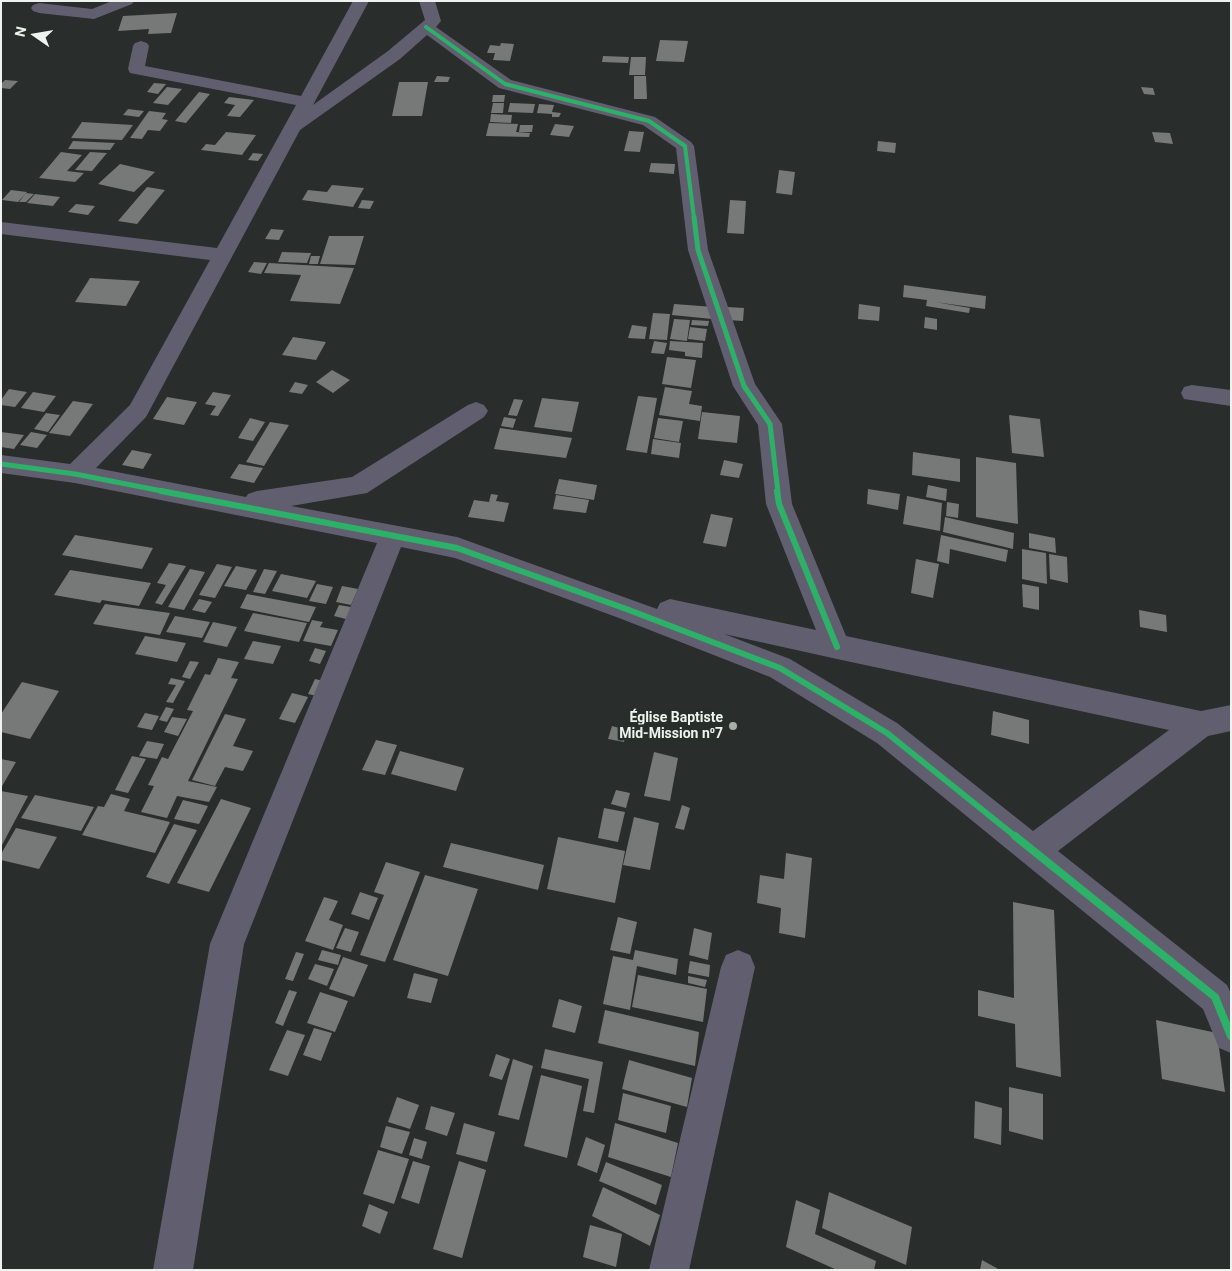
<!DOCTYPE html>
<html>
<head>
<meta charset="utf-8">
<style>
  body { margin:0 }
  #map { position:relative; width:1232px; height:1271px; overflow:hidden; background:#292d2b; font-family:Roboto,sans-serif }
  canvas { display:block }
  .frame { position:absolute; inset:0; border:2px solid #eef3f0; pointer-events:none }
  .north { position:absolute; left:10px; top:10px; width:50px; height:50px; -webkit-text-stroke:4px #272f2b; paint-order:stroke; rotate:283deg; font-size:14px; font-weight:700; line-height:20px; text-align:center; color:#eef3f0 }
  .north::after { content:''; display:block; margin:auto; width:18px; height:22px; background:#eef3f0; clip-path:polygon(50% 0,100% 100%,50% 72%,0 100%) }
</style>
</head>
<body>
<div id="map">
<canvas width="1232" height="1271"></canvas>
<div class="frame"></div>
<div class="north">N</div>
</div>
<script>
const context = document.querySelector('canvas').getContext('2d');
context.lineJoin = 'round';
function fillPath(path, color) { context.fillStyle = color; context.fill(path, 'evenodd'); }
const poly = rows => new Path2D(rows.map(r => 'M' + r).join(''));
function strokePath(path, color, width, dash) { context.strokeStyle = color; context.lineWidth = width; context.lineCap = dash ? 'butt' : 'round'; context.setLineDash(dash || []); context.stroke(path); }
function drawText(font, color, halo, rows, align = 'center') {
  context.font = font + ' Roboto,sans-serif'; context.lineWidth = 5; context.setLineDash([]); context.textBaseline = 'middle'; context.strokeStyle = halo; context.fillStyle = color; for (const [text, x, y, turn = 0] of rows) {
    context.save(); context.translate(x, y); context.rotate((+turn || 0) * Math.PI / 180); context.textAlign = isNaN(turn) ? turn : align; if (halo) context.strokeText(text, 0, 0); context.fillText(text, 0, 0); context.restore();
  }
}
fillPath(poly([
  [177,13,171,33,148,34,149,29,118,31,123,16],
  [660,40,688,41,684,62,656,61],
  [501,43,514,44,510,61,493,60,495,53,487,53,490,45,500,46],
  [603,56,629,57,628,63,602,62],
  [631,57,646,57,645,75,629,75],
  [437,76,450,77,448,82,434,82],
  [634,76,646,76,647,99,634,99],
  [5,80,18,81,10,89,1,88,1,84],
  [399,82,428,82,422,116,392,116],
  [154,83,166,84,158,94,147,92],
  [167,87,182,89,168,105,153,103],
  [1141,87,1153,88,1155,95,1144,94],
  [199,92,210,94,186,123,175,121],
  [493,95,505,95,504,102,492,102],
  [229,97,254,100,240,117,227,116,235,105,224,103],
  [493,103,504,103,503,113,491,113],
  [510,103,535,104,533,113,508,112],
  [539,104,554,105,552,112,561,113,559,117,552,117,552,114,537,113],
  [128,109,144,111,139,117,123,115],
  [149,111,166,113,162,119,168,120,160,131,148,130,142,139,130,138],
  [491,114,512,115,511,123,490,122],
  [82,122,133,125,122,140,71,138],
  [489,123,518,124,516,132,530,133,529,137,486,136],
  [555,124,574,126,569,137,550,135],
  [520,125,533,125,532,132,519,132],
  [629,131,644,132,640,152,624,151],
  [226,132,256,135,242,155,201,150,206,144,215,145],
  [1152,132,1170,133,1173,144,1155,142],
  [73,141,115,143,110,150,68,149],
  [878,141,896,143,895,153,877,151],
  [61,152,82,155,67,171,84,173,75,182,39,178],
  [90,152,107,153,92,171,75,170],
  [253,153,263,154,258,161,248,160],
  [651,163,675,164,674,174,649,172],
  [120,164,155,172,134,192,98,184],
  [779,170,795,172,792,195,776,193],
  [332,185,364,188,353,207,302,200,308,190,327,192],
  [147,187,165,190,137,224,118,221],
  [11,190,27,192,18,202,2,200],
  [26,193,34,194,26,202,19,202],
  [35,194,60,197,53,206,27,203],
  [362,200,374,201,370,209,358,208],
  [730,200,746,201,744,234,727,233],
  [76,204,95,206,88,215,68,212],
  [271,229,284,230,279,240,265,239],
  [329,236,364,236,355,265,320,264],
  [282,252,311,253,307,263,278,262],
  [311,256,320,256,318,264,309,264],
  [254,262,267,263,261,274,248,272],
  [269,263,354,268,340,304,290,301,301,275,264,273],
  [90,278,140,281,126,306,75,302],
  [904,285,986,296,985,309,935,302,970,308,969,313,926,306,927,300,903,297],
  [674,304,714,307,712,319,672,315],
  [859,304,880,307,879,321,858,319],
  [727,307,744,308,743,321,727,320],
  [653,313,670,314,667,340,649,339],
  [925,317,937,319,937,330,924,328],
  [674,319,690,320,687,341,670,339],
  [692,320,709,321,708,326,691,325],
  [632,325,647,327,645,339,628,338],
  [690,327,707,329,705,341,688,339],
  [293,337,326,342,316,360,282,355],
  [654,341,667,343,664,354,651,353],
  [670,341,703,343,702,358,685,356,685,352,669,350],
  [667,357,696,360,691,388,662,384],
  [332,370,350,380,333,393,316,382],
  [295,382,308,385,302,394,289,392],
  [665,387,692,391,689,404,702,406,700,421,659,415],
  [9,389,27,392,15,407,1,405,1,400],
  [33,392,56,396,44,412,21,408],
  [213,392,231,395,218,416,210,415,216,406,205,404],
  [638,396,657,398,647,453,626,450],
  [167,397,197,402,184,425,153,419],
  [542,398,579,402,572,432,534,427],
  [514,399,523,400,517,416,508,415],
  [73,401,93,404,70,436,49,433],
  [702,412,740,416,737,443,698,439],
  [46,413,60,415,48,432,34,429],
  [1009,415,1040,419,1044,457,1012,453],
  [504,417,516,419,513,428,501,426],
  [250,418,265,422,253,441,238,438],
  [658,418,683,421,679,442,654,438],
  [270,422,289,425,264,466,246,462],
  [500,428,572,438,566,458,494,449],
  [1,432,24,435,14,449,1,447],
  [31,432,47,435,37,448,20,445],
  [653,439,681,443,679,458,651,454],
  [132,450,152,454,143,469,122,465],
  [913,452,960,459,960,482,912,475],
  [976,457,1016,463,1018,524,976,517],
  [724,460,743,464,739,478,720,475],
  [239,464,263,468,254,483,230,478],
  [559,479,597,485,594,500,555,494],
  [928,485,947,489,946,501,926,497],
  [868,489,900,494,898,510,867,504],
  [491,494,498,495,496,501,509,503,504,522,468,517,474,500,489,502],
  [556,495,589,500,586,513,553,509],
  [907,496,942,503,940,531,903,524],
  [947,502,959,504,958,518,946,516],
  [711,514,733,518,726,547,703,543],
  [945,517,1014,533,1013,549,943,532],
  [1029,533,1055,538,1056,553,1029,548],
  [75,535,153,548,142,569,62,555],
  [941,535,1008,550,1006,562,950,549,949,564,937,561],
  [1022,549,1046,553,1047,584,1022,579],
  [1049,554,1067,557,1068,583,1050,579],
  [916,559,939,564,933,598,911,593],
  [169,563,186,566,162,605,155,603,166,585,157,583],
  [217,564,232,567,215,598,199,595],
  [236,566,257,570,246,590,224,586],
  [190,569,205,572,184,610,168,607],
  [264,569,277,571,265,594,253,592],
  [70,570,151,583,139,606,102,600,100,603,54,595],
  [281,574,316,581,307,598,272,591],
  [317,584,333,587,326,604,309,601],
  [1022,584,1039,587,1039,610,1023,607],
  [342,586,358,589,351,605,336,602],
  [247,594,316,607,309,622,240,608],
  [199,599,212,602,205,613,192,610],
  [105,604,170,613,160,635,93,624],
  [339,605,351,607,346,619,334,616],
  [1139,610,1166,615,1167,632,1140,627],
  [253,613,307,623,299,642,244,631],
  [175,616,210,622,202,638,166,632],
  [312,620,323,622,320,627,338,630,331,646,303,641],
  [213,622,237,627,227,647,203,642],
  [145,636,186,643,177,662,135,654],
  [253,641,281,646,273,664,244,659],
  [315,648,326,651,320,664,309,661],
  [218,658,239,662,231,678,238,679,188,781,217,787,209,802,177,796,167,818,141,812,154,786,148,785,162,757,168,759,193,711,187,710,205,674,210,675],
  [190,661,199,662,190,679,182,677],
  [171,678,185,681,173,703,166,702,176,685,168,684],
  [315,679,324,681,317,696,308,694],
  [22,682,59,691,30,739,1,732,1,714],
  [292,693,308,697,295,723,279,719],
  [166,707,174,709,167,722,159,720],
  [993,711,1029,720,1029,744,991,735],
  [145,713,159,716,152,730,137,727],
  [225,714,246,719,233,746,253,751,243,771,225,767,215,786,192,780],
  [172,717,187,719,178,736,164,732],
  [612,726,627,730,624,742,608,739],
  [376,740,397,745,385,775,362,770],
  [147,741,164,744,157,759,139,756],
  [400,751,464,768,456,791,391,774],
  [654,752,678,758,670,801,644,796],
  [132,756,146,759,128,793,115,790],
  [1,759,16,762,1,788],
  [616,790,630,793,626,808,611,804],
  [1,791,28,796,1,847],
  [111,794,130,799,124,811,170,822,155,853,82,835,98,806,104,807],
  [35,795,94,807,81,831,21,818],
  [221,799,251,808,209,892,177,883],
  [183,800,208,806,199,824,174,819],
  [682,805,690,808,684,830,675,828],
  [604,808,625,812,618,842,598,838],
  [634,817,659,823,650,870,623,865],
  [174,824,197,830,169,884,146,877],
  [16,828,57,837,39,869,1,860,1,854],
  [558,837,625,851,615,903,547,889],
  [451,843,544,865,538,890,443,867],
  [786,853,812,858,805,938,779,933,781,908,757,903,760,875,784,879],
  [386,862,420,872,385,962,360,955,384,895,374,892],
  [425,875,478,889,448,976,393,960],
  [360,892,378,898,369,920,351,914],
  [324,897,338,901,329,920,343,925,333,950,305,941],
  [1013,902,1054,910,1061,1077,1016,1067,1015,1024,978,1016,978,990,1014,998],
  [618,917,637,922,630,954,610,950],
  [345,928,359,932,351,952,336,948],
  [694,928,712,933,708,960,689,955],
  [322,950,341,955,338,965,318,960],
  [635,950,678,959,676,975,637,966,630,1010,603,1004,613,956,633,960],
  [296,952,304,954,293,981,285,979],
  [343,957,368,965,354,997,329,989],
  [690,961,710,965,709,977,688,973],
  [315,964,334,969,327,986,308,979],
  [414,973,438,979,431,1003,407,998],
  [638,975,707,989,703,1022,632,1007],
  [688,976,707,980,705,987,688,983],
  [289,990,297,992,283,1026,275,1023],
  [320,992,348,1001,335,1032,307,1023],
  [559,999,582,1006,575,1033,552,1027],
  [605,1010,699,1032,695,1066,598,1043],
  [1156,1020,1217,1033,1225,1092,1162,1079],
  [314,1028,332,1033,321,1061,303,1055],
  [287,1030,305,1035,288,1076,269,1070],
  [545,1049,603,1062,594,1113,583,1111,589,1079,541,1068],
  [496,1054,510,1059,502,1080,489,1076],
  [513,1059,533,1066,519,1120,498,1115],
  [629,1060,692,1078,687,1107,622,1089],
  [541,1075,582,1086,567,1158,524,1146],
  [1009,1087,1043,1094,1043,1140,1009,1131],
  [623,1093,671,1106,666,1133,618,1120],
  [397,1097,419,1105,410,1129,388,1122],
  [975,1101,1002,1108,1001,1145,974,1138],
  [431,1106,455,1113,447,1136,425,1129],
  [464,1123,495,1132,487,1162,456,1154],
  [615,1123,678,1143,671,1177,608,1157],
  [386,1126,410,1132,402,1154,380,1147],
  [586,1137,605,1145,597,1173,577,1165],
  [414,1138,427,1142,422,1159,409,1155],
  [378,1150,409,1159,394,1204,363,1194],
  [413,1161,430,1166,419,1204,401,1198],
  [459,1161,486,1170,462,1258,433,1249],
  [606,1162,662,1185,656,1205,599,1181],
  [603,1187,660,1215,650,1246,592,1216],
  [829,1192,912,1227,906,1265,822,1228],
  [796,1200,820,1210,815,1234,876,1261,874,1270,837,1270,786,1247],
  [369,1204,388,1212,380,1234,362,1226],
  [590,1225,622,1234,616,1267,583,1257],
  [982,1260,1000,1270,980,1270]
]), '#767977');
fillPath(poly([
  [112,1,134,1,132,4,94,19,39,13,33,11,31,8,33,5,39,3,92,9,112,1],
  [353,1,369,1,313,105,388,51,425,20,419,1,435,1,441,21,436,27,511,80,655,117,691,142,694,146,708,250,755,384,782,424,792,504,846,636,1201,711,1231,705,1231,731,1208,736,1058,851,1227,985,1231,994,1231,1053,1219,1048,1203,1009,877,743,770,677,619,618,455,558,401,547,244,944,193,1270,153,1270,210,944,377,543,75,483,1,473,1,455,70,464,130,405,210,260,1,234,1,222,217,248,296,105,130,73,128,69,133,46,135,43,141,41,147,43,149,46,145,66,301,96,353,1],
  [427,35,499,88,643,125,676,148,688,250,733,386,758,425,766,504,816,630,670,599,660,603,657,609,457,537,291,506,367,493,484,417,488,411,484,405,476,402,468,405,352,477,257,491,248,494,246,497,96,468,146,417,300,130,400,59,427,35],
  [724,634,837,659,1169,730,1033,831,897,723,790,659,724,634],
  [1192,385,1231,390,1231,406,1184,399,1181,393,1184,387,1192,385],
  [738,950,750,955,755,967,689,1270,649,1270,721,967,726,955,738,950]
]), '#615f6f');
strokePath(poly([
  [426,27,505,84,649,121,685,146,694,218]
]), '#2db169', 4);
strokePath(poly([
  [694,217,698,250,744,386,770,424,778,492],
  [1,464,75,474,167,492]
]), '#2db169', 5);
strokePath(poly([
  [161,491,457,548,629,610,780,668,887,733,1016,837],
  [777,491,779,504,837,647]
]), '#2db169', 6);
strokePath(poly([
  [1015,836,1215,997,1231,1036]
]), '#2db169', 8);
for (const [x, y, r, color] of [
  [733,726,5,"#a9aeab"]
]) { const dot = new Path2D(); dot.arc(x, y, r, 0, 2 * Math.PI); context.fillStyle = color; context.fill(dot); strokePath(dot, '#272f2b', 2); }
drawText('bold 14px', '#eef3f0', '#272f2b', [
  ["Église Baptiste",723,718],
  ["Mid-Mission n⁰7",723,734]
], 'right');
</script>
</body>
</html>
